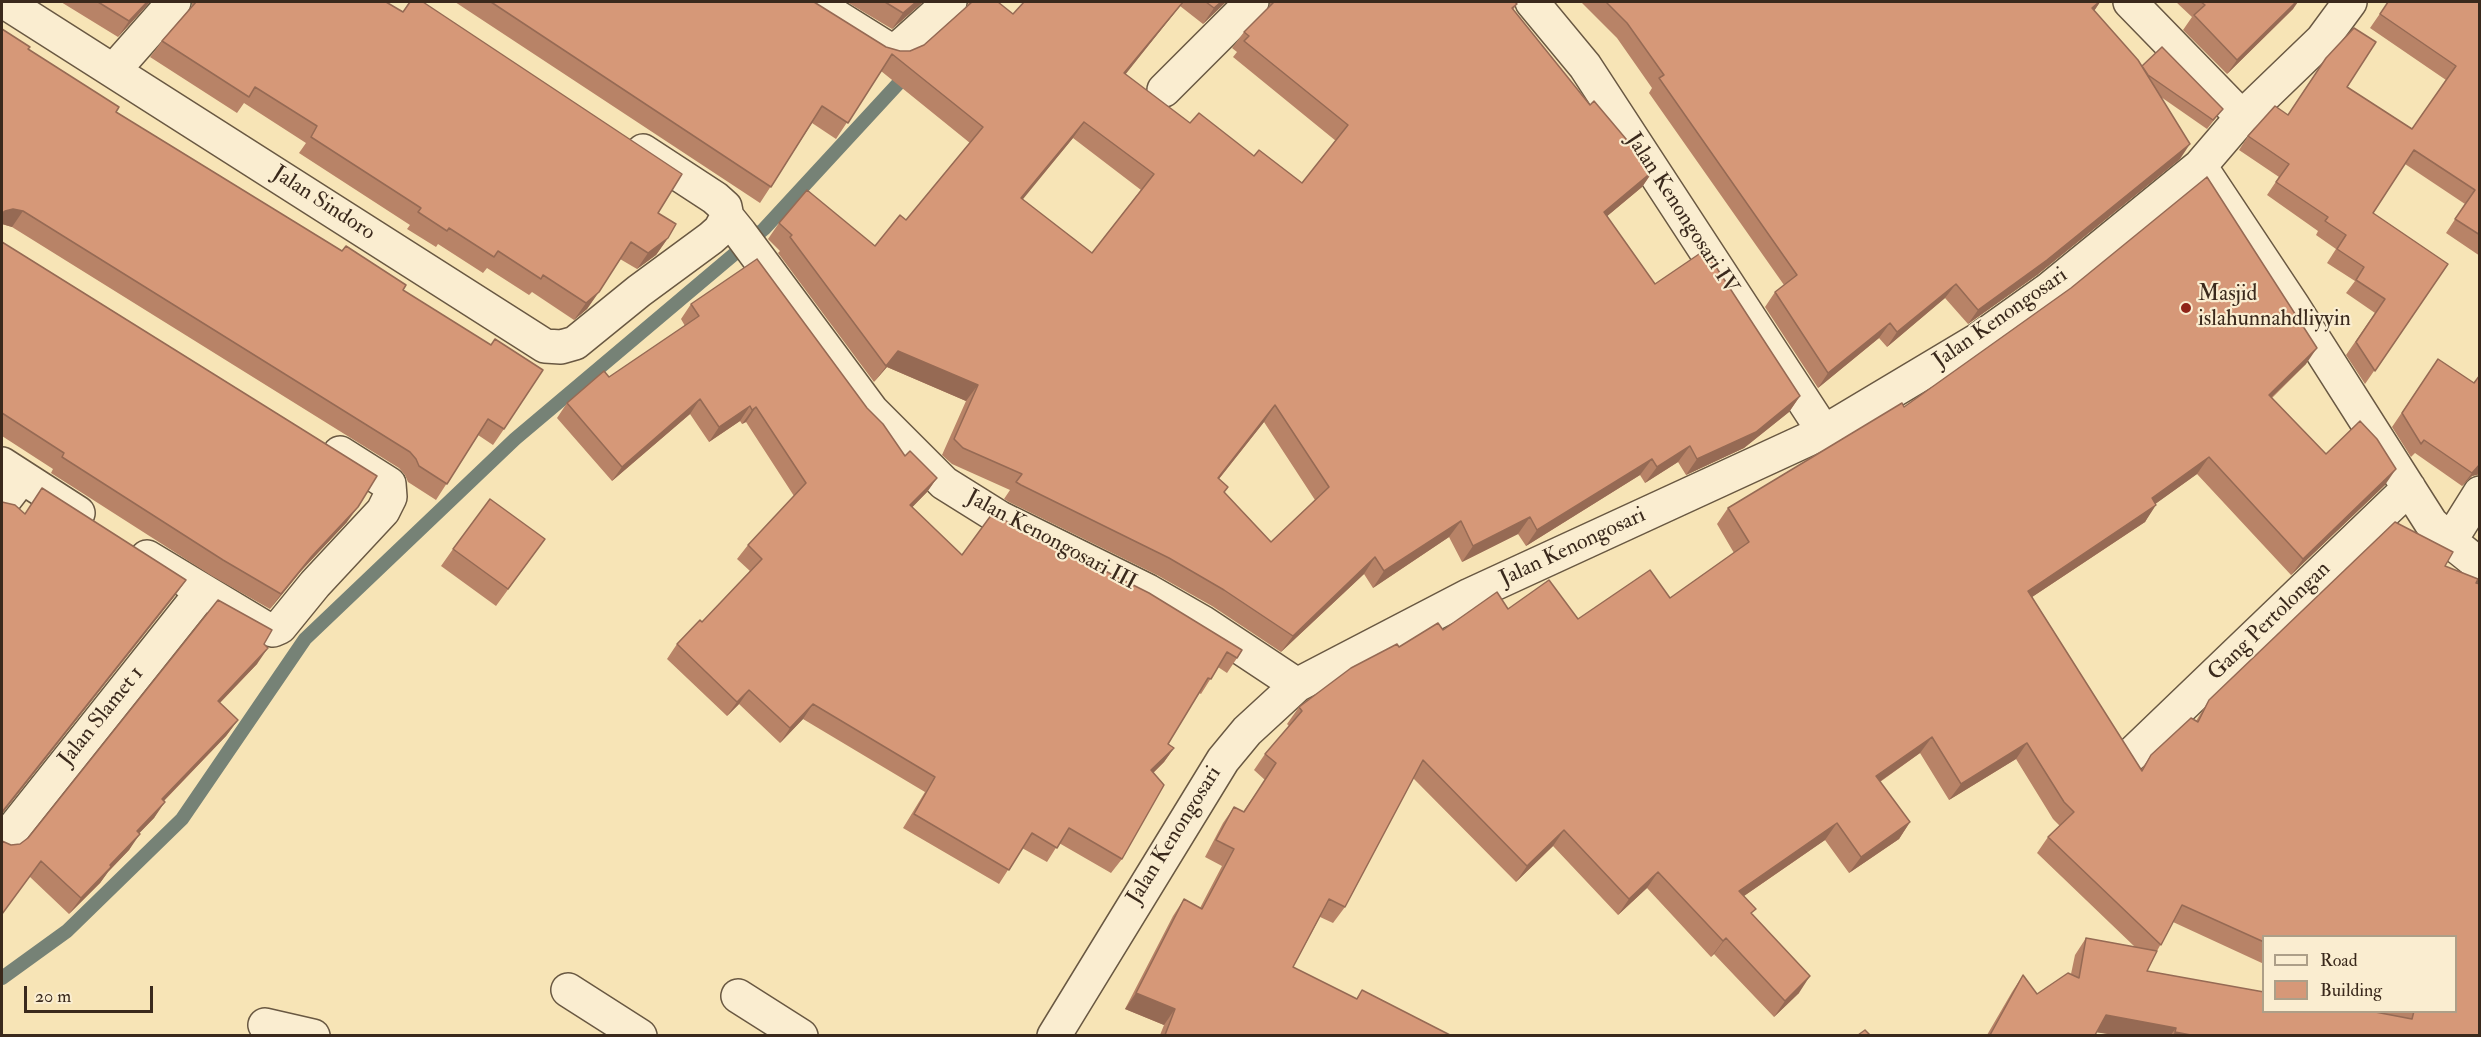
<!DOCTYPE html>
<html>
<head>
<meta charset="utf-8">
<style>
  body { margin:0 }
  #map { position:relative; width:2481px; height:1037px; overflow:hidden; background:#f7e4b6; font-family:"IM FELL Double Pica",serif }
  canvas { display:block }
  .frame { position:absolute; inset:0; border:3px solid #3a291c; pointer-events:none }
  .legend { position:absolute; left:2262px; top:935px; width:195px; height:78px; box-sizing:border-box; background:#faedd0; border:2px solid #ad9f88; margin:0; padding:8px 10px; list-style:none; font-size:18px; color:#3a291c }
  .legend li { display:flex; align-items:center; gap:12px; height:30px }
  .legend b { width:30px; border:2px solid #ad9f88 }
  .scale { position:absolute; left:24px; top:986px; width:129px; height:27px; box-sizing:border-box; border:3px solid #3a291c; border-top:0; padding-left:8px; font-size:18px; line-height:21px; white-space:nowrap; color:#3a291c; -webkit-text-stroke:4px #faedd0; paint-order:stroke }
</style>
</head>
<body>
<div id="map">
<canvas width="2481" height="1037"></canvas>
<div class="frame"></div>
<ul class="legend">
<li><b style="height:8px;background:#faedd0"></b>Road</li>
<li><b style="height:16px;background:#d69878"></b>Building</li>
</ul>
<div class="scale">20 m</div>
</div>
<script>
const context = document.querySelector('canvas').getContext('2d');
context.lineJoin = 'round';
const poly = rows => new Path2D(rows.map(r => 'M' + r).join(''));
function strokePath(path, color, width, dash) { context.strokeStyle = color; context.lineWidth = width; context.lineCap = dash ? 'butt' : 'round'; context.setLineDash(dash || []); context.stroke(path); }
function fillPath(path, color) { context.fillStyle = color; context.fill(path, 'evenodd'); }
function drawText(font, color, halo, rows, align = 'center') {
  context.font = font + ' "IM FELL Double Pica",serif'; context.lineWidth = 4.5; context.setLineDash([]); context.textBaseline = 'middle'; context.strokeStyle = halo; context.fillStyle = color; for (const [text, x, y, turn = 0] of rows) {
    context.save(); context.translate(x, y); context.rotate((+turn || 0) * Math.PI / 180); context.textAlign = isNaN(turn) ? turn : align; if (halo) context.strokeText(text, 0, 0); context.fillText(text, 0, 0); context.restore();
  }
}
strokePath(poly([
  [2,978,67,931,182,819,305,639,515,439,764,229,908,73]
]), '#768276', 14);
const minor = poly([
  [5,2,545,346,561,347,575,343,639,291,711,238,720,230,727,217,725,207,715,198,643,151],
  [813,2,885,47,893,49,900,47,950,2],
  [1532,2,1585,66,1824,432],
  [2130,2,2242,117],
  [114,70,174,2],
  [1164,90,1252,2],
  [2200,166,2293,306,2431,523,2450,541,2480,565],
  [727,217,740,233,872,411,944,483,1000,518,1148,591,1202,622,1297,685],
  [2,464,78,513],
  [2,503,22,477],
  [2450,541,2480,493],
  [147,557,265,628,273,630,280,627,315,584,383,511,390,497,389,484,340,453],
  [2131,755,2409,488],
  [2,843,202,592],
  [568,990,640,1036],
  [738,996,801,1036],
  [265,1025,313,1036],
  [1054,1036,1223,760,1247,731,1297,685,1470,595,1824,432,1978,340,2048,290,2200,166,2242,117,2322,40,2350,2]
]);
strokePath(minor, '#695842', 36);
strokePath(minor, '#faedd0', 33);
fillPath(poly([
  [61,2,150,2,118,37],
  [192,2,386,2,403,12,409,2,423,2,658,213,668,238,656,255,637,269,620,259,587,309,574,320,532,292,529,295,487,268,483,273,438,244,436,247,407,229,410,225,299,153,306,143,244,103,237,113,150,57,162,41,192,6],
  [455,2,814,2,886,47,900,51,910,51,924,45,967,6,969,2,998,2,1013,14,1024,2,1226,2,1203,24,1180,6,1125,74,1190,123,1254,156,1302,183,1336,141,1233,57,1237,52,1232,48,1244,32,1270,6,1270,2,1515,2,1517,4,1513,10,1590,105,1653,171,1642,187,1607,216,1655,284,1800,396,1789,412,1744,448,1686,475,1678,462,1645,483,1640,475,1526,546,1518,534,1462,562,1449,537,1373,588,1364,574,1281,652,1212,606,1157,575,1009,502,1004,499,1010,490,952,464,942,455,966,401,887,367,874,382,778,253,780,251,768,239,779,223,875,246,906,220,970,143,881,71,836,139,812,123,760,203],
  [1073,138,1141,190,1092,253,1022,199],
  [1264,422,1315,500,1271,542,1224,492,1228,487,1219,479],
  [847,2,923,2,892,29],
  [1581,2,2100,2,2094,11,2142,66,2223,109,2207,129,2161,97,2180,159,2037,275,1968,324,1945,298,1887,347,1879,338,1818,388,1765,307,1775,292,1784,285,1649,93,1652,88,1617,38],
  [2176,2,2296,2,2293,9,2227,74,2183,30,2192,17],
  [2388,2,2480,2,2480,256,2446,233,2465,204,2405,164,2373,213,2448,264,2365,384,2346,355,2375,313,2346,293,2355,281,2327,263,2336,249,2316,235,2318,231,2267,195,2279,177,2239,150,2248,136,2288,115,2326,58,2347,87,2412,129,2446,80,2370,28],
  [28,49,116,112,403,290,504,429,493,445,478,435,436,500,408,482,405,475,399,468,12,227,2,224],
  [2,242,347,522,301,571,270,609,212,576,51,473,53,469,2,436],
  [691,304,867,408,905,456,937,478,927,492,912,507,962,555,992,514,1237,658,1227,673,1218,667,1201,694,1199,693,1168,744,1174,748,1164,762,1153,773,1122,859,1111,873,1059,843,1047,862,1022,848,999,884,903,828,925,792,803,719,780,743,739,704,727,716,667,659,677,644,702,622,750,571,737,559,748,545,794,496,746,422,742,424,740,421,709,442,690,414,612,481,557,418,567,403,609,377,685,326,681,319],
  [2438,359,2474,383,2480,375,2480,474,2472,476,2462,486,2415,453,2411,457,2392,427],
  [2306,364,2272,398,2326,454,2385,485,2291,575,2197,474,2155,504,2145,522,2032,597,2141,770,2151,755,2196,721,2209,700,2445,566,2476,583,2480,1035,2115,1035,2097,1032,2095,1035,1987,1035,2012,992,2023,975,2037,994,2071,974,2075,955,2086,938,2135,947,2037,853,2048,837,2060,826,2053,819,2016,759,1949,800,1920,753,1880,782,1910,822,1899,839,1849,873,1825,840,1744,896,1752,915,1799,993,1774,1017,1714,954,1711,957,1647,888,1618,915,1553,846,1516,882,1413,778,1345,907,1333,923,1320,917,1293,967,1356,999,1362,990,1450,1035,1160,1035,1164,1025,1125,1009,1173,916,1184,899,1200,908,1222,866,1205,857,1223,823,1234,807,1243,812,1265,780,1254,770,1265,754,1289,726,1287,724,1299,707,1399,647,1443,630,1508,609,1578,619,1670,598,1734,553,1717,524,1728,508,1904,407],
  [2173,922,2264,964,2264,936,2456,1011,2264,1011,2147,971,2157,951],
  [545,539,496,606,441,566,453,549],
  [264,644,257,664,220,703,238,720,226,736,164,801,154,818,139,833,129,850,108,872,100,883,69,914,30,877,2,842,11,845,20,844,28,838]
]), '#b88367');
fillPath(poly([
  [147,2,150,2,118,37,129,21],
  [916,2,923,2,892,29,903,13],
  [1183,2,1184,2,1180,6,1113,90,1124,73],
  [1221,2,1226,2,1203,24,1214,8],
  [2099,2,2100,2,2092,14,2092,8],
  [2296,2,2298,2,2293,9,2227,74,2237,60],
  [1084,122,1073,138,1010,215,1021,198],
  [2190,144,2180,159,2037,275,1968,324,1978,310],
  [1653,171,1642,187,1593,228,1604,212],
  [13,209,23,211,12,227,2,224,2,213,5,211],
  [668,238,656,255,637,269,648,253],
  [1956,284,1945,298,1887,347,1897,332],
  [599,292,587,309,574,320,586,303],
  [1890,323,1879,338,1818,388,1828,373],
  [2317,348,2306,364,2257,411,2269,395],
  [898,351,978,385,966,401,887,367,874,382],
  [1800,396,1789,412,1744,448,1686,475,1697,459],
  [700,399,690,414,612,481,622,467],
  [1275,405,1264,422,1206,495,1218,478],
  [750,406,740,421,709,442,719,427],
  [756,407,746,422,742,424,752,410],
  [1690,446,1678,462,1645,483,1657,467],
  [2209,457,2197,474,2140,515,2152,498],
  [1652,459,1640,475,1526,546,1537,530],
  [2480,464,2480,474,2472,476,2462,486,2472,473],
  [2396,469,2385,485,2291,575,2303,559],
  [937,478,927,492,900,520,910,505],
  [2156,505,2145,522,2017,607,2028,591],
  [358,507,347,522,301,571,270,609,281,594,312,556],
  [1530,517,1518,534,1462,562,1473,546],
  [1461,521,1449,537,1373,588,1384,571],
  [1375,557,1364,574,1281,652,1293,636],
  [186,580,174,597,2,814,2,812],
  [268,648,257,664,206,717,218,701],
  [749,690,739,704,727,716,737,702],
  [813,704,803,719,780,743,790,728],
  [238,720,226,736,150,815,162,799],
  [1932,737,1920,753,1865,792,1876,776],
  [2027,743,2016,759,1949,800,1961,784],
  [1174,748,1164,762,1141,785,1151,770],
  [165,802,154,818,126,847,137,831],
  [1910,822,1899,839,1849,873,1861,857],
  [1837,823,1825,840,1728,907,1739,891],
  [1564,830,1553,846,1516,882,1527,866],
  [140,834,129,850,108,872,100,883,69,914,81,898,110,865],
  [1658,872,1647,888,1618,915,1629,899],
  [1726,938,1714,954,1711,957,1723,941],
  [1810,976,1799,993,1774,1017,1785,1001],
  [1136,993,1175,1009,1164,1025,1125,1009],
  [2106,1015,2176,1028,2171,1035,2115,1035,2094,1032],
  [2175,1032,2191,1035,2173,1035]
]), '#966a54');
const building = poly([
  [98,2,147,2,129,21,98,2],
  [196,2,386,2,403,12,410,2,423,2,682,174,658,213,676,224,668,238,648,253,631,242,599,292,586,303,543,275,541,279,498,251,494,257,449,228,447,231,418,212,421,208,311,137,317,126,255,87,249,97,162,41,196,2],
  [491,2,814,2,886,47,900,51,910,51,924,45,972,2,998,2,1013,14,1024,2,1183,2,1124,73,1190,123,1199,113,1254,156,1259,150,1302,183,1348,125,1244,41,1249,36,1244,32,1274,2,1515,2,1517,4,1512,8,1590,105,1594,101,1653,171,1604,212,1655,284,1705,250,1800,396,1756,432,1697,459,1690,446,1657,467,1652,459,1537,530,1530,517,1473,546,1461,521,1384,571,1375,557,1293,636,1224,590,1169,558,1021,485,1016,482,1022,474,963,448,954,439,978,385,898,351,886,366,790,237,792,235,779,223,807,190,875,246,900,215,906,220,983,127,892,54,848,123,822,106,771,187,491,2],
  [1084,122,1154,174,1092,253,1021,198,1084,122],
  [1275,405,1329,487,1271,542,1224,492,1228,487,1218,478,1275,405],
  [885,2,916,2,903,13,885,2],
  [1206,2,1221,2,1214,8,1206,2],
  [1606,2,2099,2,2092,8,2138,60,2190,144,2047,260,1978,310,1956,284,1897,332,1890,323,1828,373,1775,292,1797,275,1659,78,1664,75,1627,23,1606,2],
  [2201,2,2296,2,2237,60,2194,15,2205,5,2201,2],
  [2388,2,2480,2,2480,235,2455,219,2475,190,2414,150,2373,213,2448,264,2375,371,2356,342,2385,299,2356,280,2364,267,2337,249,2346,235,2325,221,2328,217,2276,182,2289,164,2248,136,2275,106,2288,115,2326,58,2354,28,2376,42,2347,87,2412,129,2456,66,2380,14,2388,2],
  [2,29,30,47,28,49,119,107,116,112,342,251,346,246,406,285,403,290,491,345,495,339,543,370,504,429,488,419,447,484,419,466,416,459,410,452,23,211,13,209,5,211,2,213,2,29],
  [2162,47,2223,109,2213,120,2148,75,2142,66,2162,47],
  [2207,177,2317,348,2269,395,2326,454,2360,421,2377,439,2396,469,2303,559,2209,457,2152,498,2156,505,2028,591,2142,771,2151,755,2191,718,2198,722,2209,700,2395,522,2453,552,2445,566,2478,579,2476,583,2480,584,2480,1035,2191,1035,2175,1032,2176,1028,2106,1015,2095,1035,1990,1035,2023,975,2037,994,2068,973,2079,978,2086,938,2157,951,2147,971,2264,992,2264,1011,2370,1011,2412,1019,2414,1011,2456,1011,2456,936,2264,936,2264,942,2182,905,2161,945,2048,837,2074,812,2064,802,2027,743,1961,784,1932,737,1876,776,1910,822,1861,857,1837,823,1739,891,1756,909,1751,913,1810,976,1785,1001,1726,938,1723,941,1658,872,1629,899,1564,830,1527,866,1423,760,1345,907,1329,899,1293,967,1357,999,1362,990,1450,1035,1165,1035,1175,1009,1136,993,1184,899,1202,909,1234,849,1216,840,1234,807,1244,812,1276,763,1265,754,1302,711,1299,707,1351,668,1397,644,1399,647,1438,623,1443,630,1497,592,1508,609,1549,580,1578,619,1650,570,1670,598,1749,542,1728,508,1902,403,1904,407,2071,288,2207,177],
  [2,242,377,476,358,507,312,556,281,594,223,560,62,457,64,453,2,413,2,242],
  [757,259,867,408,883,424,905,456,910,451,937,478,910,505,962,555,992,514,1149,593,1242,650,1237,658,1227,652,1211,679,1208,678,1168,744,1174,748,1151,770,1164,785,1122,859,1069,828,1057,848,1032,833,1009,870,914,814,935,777,813,704,790,728,749,690,737,702,677,644,700,620,702,622,762,559,748,545,806,483,756,407,752,410,750,406,719,427,700,399,622,467,567,403,604,371,609,377,699,316,691,304,757,259],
  [2438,359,2474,383,2480,375,2480,464,2472,473,2424,440,2421,444,2402,413,2438,359],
  [42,488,186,580,2,812,2,501,2,502,15,505,25,514,42,488],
  [490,499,545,539,508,589,453,549,490,499],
  [218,600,272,630,264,644,268,648,218,701,238,720,162,799,165,802,137,831,140,834,110,865,111,867,81,898,41,861,2,914,2,841,11,845,20,844,28,838,218,600],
  [1865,1030,1870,1035,1858,1035,1865,1030]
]);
fillPath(building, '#d69878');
strokePath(building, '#966a54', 1.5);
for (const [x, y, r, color] of [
  [2186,308,6,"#8f2418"]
]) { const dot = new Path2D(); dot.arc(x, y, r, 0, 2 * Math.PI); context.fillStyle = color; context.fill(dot); strokePath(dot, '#faedd0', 2); }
drawText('22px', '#3a291c', '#faedd0', [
  ["Jalan Sindoro",323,204,33],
  ["Jalan Kenongosari IV",1681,214,57],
  ["Jalan Kenongosari",2001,319,-35],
  ["Jalan Kenongosari III",1051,541,28],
  ["Jalan Kenongosari",1573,548,-25],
  ["Gang Pertolongan",2270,622,-44],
  ["Jalan Slamet 1",102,717,-51],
  ["Jalan Kenongosari",1175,836,-58]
]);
drawText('22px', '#3a291c', '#faedd0', [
  ["Masjid",2198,295],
  ["islahunnahdliyyin",2198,320]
], 'left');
</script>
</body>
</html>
